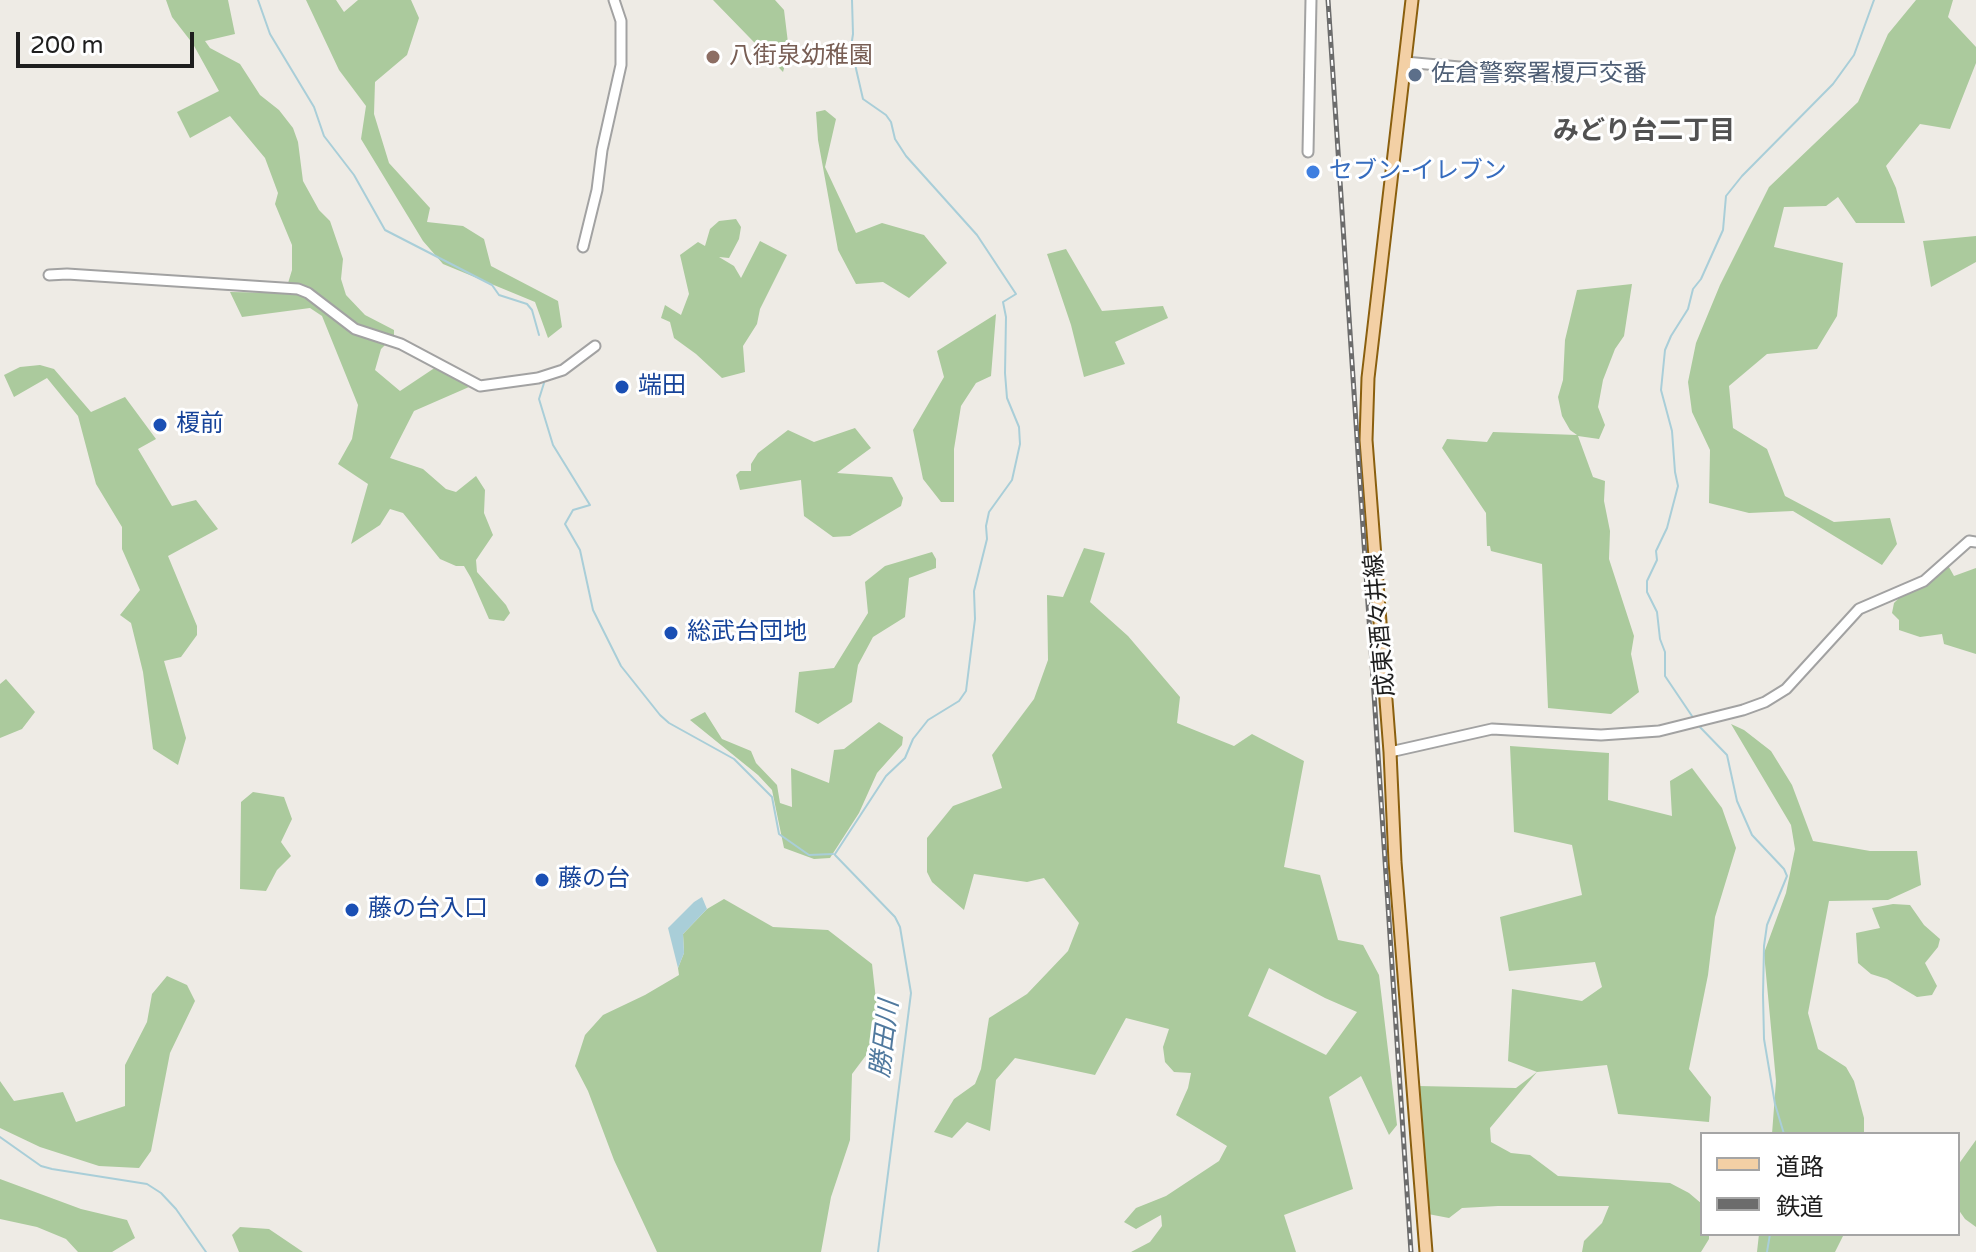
<!DOCTYPE html>
<html>
<head>
<meta charset="utf-8">
<style>
  body { margin:0 }
  #map { position:relative; width:1976px; height:1252px; overflow:hidden; background:#eeebe5; font-family:"Varela Round","Noto Sans JP",sans-serif }
  canvas { display:block }
  .legend { position:absolute; left:1700px; top:1132px; width:260px; height:104px; box-sizing:border-box; background:#fff; border:2px solid #a5a5a5; margin:0; padding:10px 14px; list-style:none; font-size:24px; color:#1e1e1e }
  .legend li { display:flex; align-items:center; gap:16px; height:40px }
  .legend b { width:40px; border:2px solid #a5a5a5 }
  .scale { position:absolute; left:16px; top:32px; width:178px; height:36px; box-sizing:border-box; border:4px solid #1e1e1e; border-top:0; padding-left:10px; font-size:24px; line-height:28px; white-space:nowrap; color:#1e1e1e; -webkit-text-stroke:6px #fff; paint-order:stroke }
</style>
</head>
<body>
<div id="map">
<canvas width="1976" height="1252"></canvas>
<ul class="legend">
<li><b style="height:10px;background:#f3d0a5"></b>道路</li>
<li><b style="height:10px;background:#6c6c6c"></b>鉄道</li>
</ul>
<div class="scale">200 m</div>
</div>
<script>
const context = document.querySelector('canvas').getContext('2d');
context.lineJoin = 'round';
function fillPath(path, color) { context.fillStyle = color; context.fill(path, 'evenodd'); }
const poly = rows => new Path2D(rows.map(r => 'M' + r).join(''));
function strokePath(path, color, width, dash) { context.strokeStyle = color; context.lineWidth = width; context.lineCap = dash ? 'butt' : 'round'; context.setLineDash(dash || []); context.stroke(path); }
function drawText(font, color, halo, rows, align = 'center') {
  context.font = font + ' "Varela Round","Noto Sans JP",sans-serif'; context.lineWidth = 6; context.setLineDash([]); context.textBaseline = 'middle'; context.strokeStyle = halo; context.fillStyle = color; for (const [text, x, y, turn = 0] of rows) {
    context.save(); context.translate(x, y); context.rotate((+turn || 0) * Math.PI / 180); context.textAlign = isNaN(turn) ? turn : align; if (halo) context.strokeText(text, 0, 0); context.fillText(text, 0, 0); context.restore();
  }
}
fillPath(poly([
  [166,0,228,0,235,34,205,41,210,48,240,64,260,95,279,110,293,128,298,142,303,181,319,210,330,221,343,259,341,279,346,295,365,315,394,330,394,336,381,349,375,370,400,391,436,367,469,387,414,411,390,458,423,469,446,489,456,492,476,476,485,490,484,513,493,535,476,560,477,572,506,605,510,613,504,621,489,619,471,578,464,566,456,566,440,559,403,513,390,509,380,525,351,544,368,484,338,464,352,439,358,405,322,316,310,308,242,317,230,292,285,293,292,270,292,245,275,204,278,193,265,158,230,116,190,138,177,112,219,91,193,44,172,17],
  [306,0,336,0,344,12,358,0,411,0,419,18,407,55,375,82,374,114,389,163,430,208,427,222,463,226,484,239,491,266,558,301,562,327,548,338,535,302,443,264,423,241,361,139,366,106,339,70],
  [713,0,775,0,784,10,789,51,783,72],
  [1916,0,1953,0,1948,17,1976,47,1976,63,1950,129,1920,124,1886,166,1896,188,1905,223,1856,223,1838,197,1826,206,1784,207,1774,247,1843,263,1837,316,1817,349,1767,354,1729,386,1733,428,1767,449,1785,496,1834,522,1890,518,1897,544,1882,565,1793,511,1749,513,1709,503,1710,450,1692,412,1688,382,1696,343,1720,285,1769,187,1858,102,1888,34],
  [825,110,836,119,825,167,856,233,882,223,924,235,947,263,909,298,883,282,856,284,838,250,818,140,816,112],
  [736,219,741,227,739,239,729,258,719,257,734,266,741,278,760,241,787,255,760,309,757,324,743,346,745,372,722,378,696,354,674,338,670,322,661,318,665,305,681,315,689,294,680,255,698,242,705,246,710,229,719,221],
  [1976,236,1976,262,1931,287,1923,241],
  [1066,249,1102,311,1163,306,1168,318,1115,342,1125,364,1084,377,1071,325,1047,254],
  [1632,284,1624,336,1615,349,1603,380,1598,407,1605,425,1599,439,1578,436,1593,477,1605,481,1604,501,1610,531,1609,559,1634,636,1631,654,1639,692,1611,714,1548,708,1542,564,1491,551,1490,546,1487,546,1486,513,1442,448,1447,439,1487,442,1493,432,1577,435,1570,430,1562,416,1558,397,1563,380,1565,340,1577,290],
  [996,314,991,376,976,383,961,406,954,449,954,502,941,502,923,479,913,430,944,377,937,351],
  [40,365,54,369,91,412,125,397,156,439,138,449,172,506,196,500,218,529,168,556,197,626,197,635,181,657,164,661,186,738,178,765,153,749,143,672,131,623,120,615,140,590,122,549,122,527,96,484,78,416,47,378,14,397,4,375,20,367],
  [855,428,871,448,837,473,892,477,903,498,901,506,850,536,833,537,804,516,801,480,740,490,736,475,740,471,751,471,751,464,758,453,788,430,814,442],
  [1084,548,1105,553,1090,602,1128,636,1180,697,1177,723,1234,746,1252,734,1304,761,1284,867,1320,875,1338,940,1363,945,1379,975,1397,1125,1389,1135,1361,1076,1329,1097,1353,1189,1284,1215,1296,1252,1131,1252,1150,1242,1162,1226,1161,1215,1136,1229,1124,1222,1136,1208,1166,1196,1219,1161,1227,1146,1176,1115,1188,1088,1191,1073,1174,1072,1165,1062,1163,1047,1169,1029,1126,1018,1095,1075,1015,1058,996,1080,990,1131,967,1122,952,1138,934,1132,954,1099,975,1084,981,1069,989,1018,1027,994,1068,951,1079,923,1044,878,1027,882,974,874,964,910,932,882,927,872,927,838,953,806,1002,788,992,755,1034,699,1048,660,1047,595,1063,597],
  [1269,968,1325,998,1357,1012,1326,1055,1248,1016],
  [932,552,936,559,936,568,909,578,905,617,873,637,858,665,852,702,818,724,795,712,799,672,834,668,868,613,865,582,885,566],
  [1945,560,1954,576,1976,568,1976,654,1944,644,1942,634,1920,637,1899,630,1899,620,1892,613,1894,603,1918,579],
  [6,679,35,712,22,729,0,738,0,684],
  [705,712,722,739,751,751,756,763,777,785,780,803,792,807,791,768,829,783,834,750,844,749,879,722,903,737,902,745,877,773,859,813,830,858,814,859,784,848,772,790,758,775,690,720],
  [1731,724,1744,730,1771,751,1792,785,1813,841,1870,851,1917,851,1921,885,1888,900,1829,901,1808,1013,1818,1049,1846,1067,1854,1081,1864,1118,1864,1134,1772,1134,1776,1081,1764,953,1786,893,1795,849,1791,825],
  [1510,746,1609,753,1608,800,1672,816,1670,781,1692,768,1722,808,1736,848,1715,917,1708,975,1689,1069,1711,1097,1709,1122,1618,1114,1607,1065,1537,1072,1490,1128,1491,1142,1511,1153,1530,1155,1558,1176,1670,1183,1689,1193,1702,1204,1702,1234,1709,1234,1709,1239,1701,1252,1582,1252,1584,1241,1602,1223,1609,1206,1498,1206,1462,1208,1449,1218,1428,1214,1418,1086,1516,1088,1537,1072,1508,1061,1512,989,1582,1001,1602,987,1595,962,1509,971,1500,917,1582,895,1572,845,1514,832],
  [253,792,284,797,292,819,281,842,291,856,277,870,266,891,240,889,241,802],
  [724,899,773,927,828,930,872,964,878,1018,867,1054,852,1074,850,1140,831,1197,821,1252,657,1252,614,1160,588,1091,575,1066,585,1035,603,1015,645,995,679,975,678,968,684,953,683,934,707,909],
  [1893,904,1910,905,1924,925,1940,939,1938,947,1925,963,1937,986,1932,995,1917,997,1887,979,1871,974,1858,963,1856,933,1880,928,1872,908],
  [167,976,187,985,195,1001,170,1053,151,1151,139,1168,99,1166,40,1147,0,1128,0,1081,14,1101,63,1092,76,1122,125,1106,125,1065,147,1022,152,994],
  [1976,1140,1976,1227,1965,1219,1958,1209,1958,1165],
  [0,1179,81,1209,127,1220,135,1238,112,1252,78,1252,66,1239,37,1227,0,1219],
  [240,1227,269,1229,303,1252,239,1252,232,1235],
  [1759,1234,1844,1234,1835,1252,1757,1252]
]), '#abca9d');
fillPath(poly([
  [702,897,707,909,683,934,684,953,678,968,668,928,694,902]
]), '#a9ced8');
strokePath(poly([
  [258,0,270,34,314,107,324,136,354,175,385,230,492,285,499,295,527,304,532,310,539,335],
  [544,383,539,399,553,445,590,505,573,510,565,524,580,550,593,610,621,666,660,715,669,723,734,759,772,797,779,834,809,855,833,854],
  [1694,719,1665,676,1665,652,1660,639,1657,612,1647,592,1647,581,1657,560,1656,551,1667,528,1678,486,1675,472,1672,431,1661,390,1665,350,1671,336,1688,309,1693,289,1701,279,1723,230,1726,196,1742,176,1833,84,1854,55,1874,0],
  [1697,724,1727,755,1737,801,1752,835,1784,869,1787,876,1767,925,1764,946,1763,995,1764,1039,1775,1104,1784,1134],
  [835,854,886,776,905,758,913,739,928,720,959,701,966,691,975,619,974,591,987,539,986,526,989,512,1012,480,1020,444,1019,427,1007,398,1005,373,1006,317,1003,302,1016,294,977,235,906,156,895,139,891,122,886,115,863,99,851,47,853,34,852,0],
  [835,855,895,917,900,927,911,993,878,1252],
  [0,1137,41,1166,52,1169,147,1184,161,1193,176,1209,206,1252],
  [1767,1252,1770,1234]
]), '#a9ced8', 2);
const minor = poly([
  [1405,62,1568,77],
  [1308,152,1311,0],
  [583,247,597,190,602,150,621,65,621,21,614,0],
  [49,275,67,274,298,289,308,293,355,329,401,344,480,386,538,378,563,370,595,346],
  [1390,752,1492,729,1601,735,1659,731,1743,710,1765,702,1786,689,1859,609,1924,581,1969,541,1976,542]
]);
const major = poly([
  [1412,0,1368,378,1366,440,1390,752,1395,862,1426,1252]
]);
strokePath(minor, '#a2a2a2', 13);
strokePath(major, '#8a5f0e', 15);
strokePath(minor, '#fff', 9);
strokePath(major, '#f3d0a5', 11);
const rail = poly([
  [1328,0,1411,1252]
]);
strokePath(rail, '#6c6c6c', 5);
strokePath(rail, '#fff', 2, [6]);
for (const [x, y, r, color] of [
  [713,57,8,"#8d6e63"],
  [1415,75,8,"#5c6f8a"],
  [1313,172,8,"#3f7fe0"],
  [622,387,8,"#1a4fb4"],
  [160,425,8,"#1a4fb4"],
  [671,633,8,"#1a4fb4"],
  [542,880,8,"#1a4fb4"],
  [352,910,8,"#1a4fb4"]
]) { const dot = new Path2D(); dot.arc(x, y, r, 0, 2 * Math.PI); context.fillStyle = color; context.fill(dot); strokePath(dot, '#fff', 3); }
drawText('24px', '#785e54', '#fff', [
  ["八街泉幼稚園",729,57]
], 'left');
drawText('24px', '#4e5e75', '#fff', [
  ["佐倉警察署榎戸交番",1431,75]
], 'left');
drawText('24px', '#366cbe', '#fff', [
  ["セブン-イレブン",1329,172]
], 'left');
drawText('24px', '#164399', '#fff', [
  ["端田",638,387],
  ["榎前",176,425],
  ["総武台団地",687,633],
  ["藤の台",558,880],
  ["藤の台入口",368,910]
], 'left');
drawText('24px', '#1e1e1e', '#fff', [
  ["成東酒々井線",1381,625,-95]
]);
drawText('bold 26px', '#515151', '#fff', [
  ["みどり台二丁目",1644,132]
]);
drawText('italic 26px', '#50799e', '#fff', [
  ["勝田川",886,1039,-83]
]);
</script>
</body>
</html>
